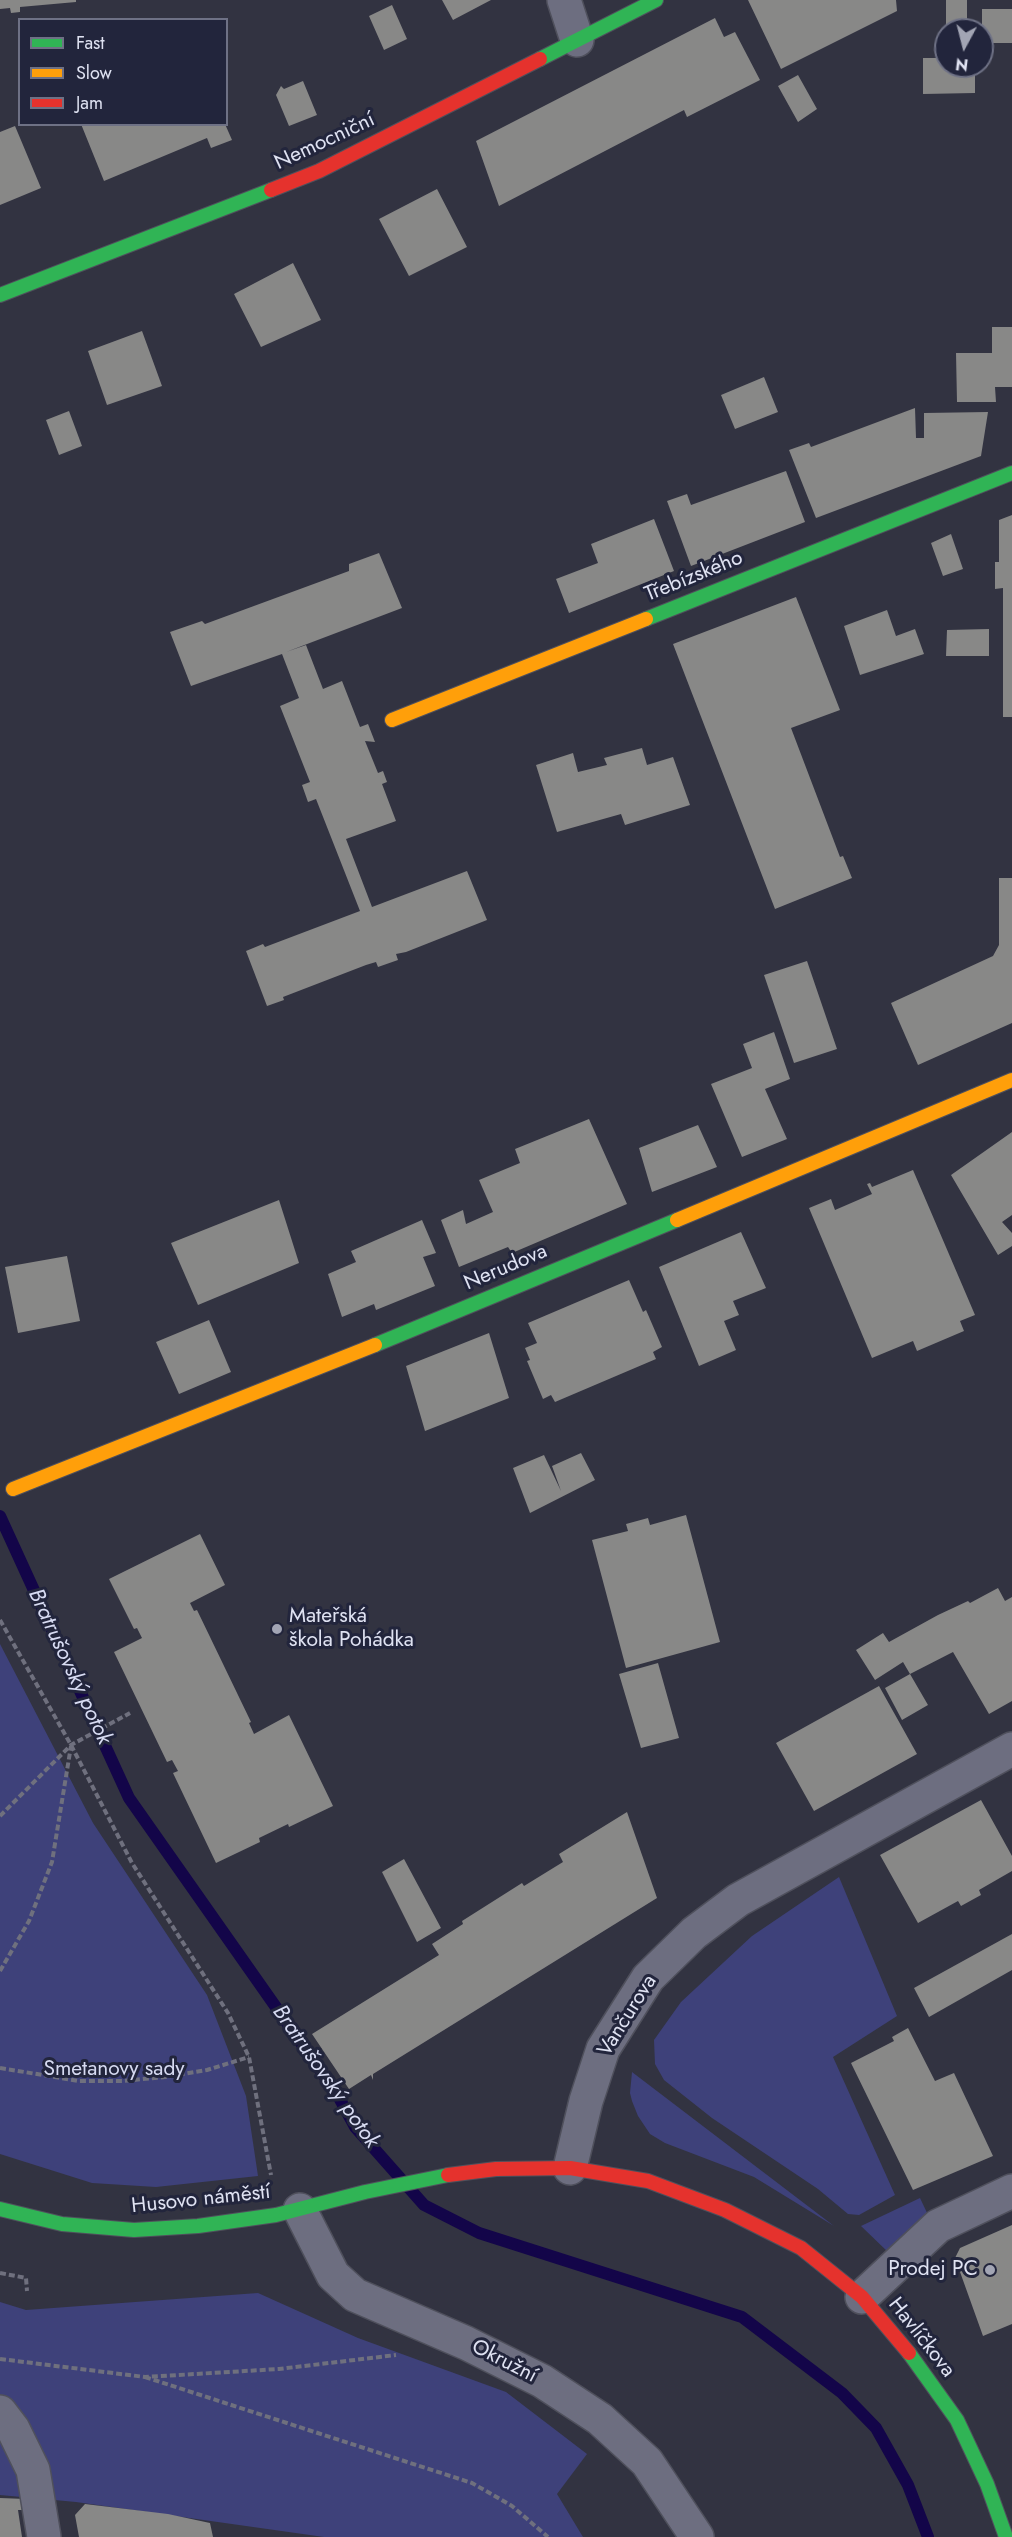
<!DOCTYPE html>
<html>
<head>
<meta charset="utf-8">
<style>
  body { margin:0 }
  #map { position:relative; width:1012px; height:2537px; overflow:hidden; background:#323341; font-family:Jost,sans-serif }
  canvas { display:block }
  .legend { position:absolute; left:18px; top:18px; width:210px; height:108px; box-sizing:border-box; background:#22253c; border:2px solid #6e7185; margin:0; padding:8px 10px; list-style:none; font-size:18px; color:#dfe2f2 }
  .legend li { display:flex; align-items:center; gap:12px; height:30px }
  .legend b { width:30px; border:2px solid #6e7185 }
  .north { position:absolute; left:934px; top:18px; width:60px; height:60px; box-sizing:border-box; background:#22253c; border:2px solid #6e7185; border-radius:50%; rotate:187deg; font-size:16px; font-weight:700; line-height:24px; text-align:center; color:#dfe2f2 }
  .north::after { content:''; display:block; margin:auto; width:21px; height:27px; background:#a2a5b4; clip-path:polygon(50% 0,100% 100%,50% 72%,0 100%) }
</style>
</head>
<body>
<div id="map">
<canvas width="1012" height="2537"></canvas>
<ul class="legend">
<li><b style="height:8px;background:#30b455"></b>Fast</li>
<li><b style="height:8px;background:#ff9f0a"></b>Slow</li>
<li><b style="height:8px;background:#e5322d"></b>Jam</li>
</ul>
<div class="north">N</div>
</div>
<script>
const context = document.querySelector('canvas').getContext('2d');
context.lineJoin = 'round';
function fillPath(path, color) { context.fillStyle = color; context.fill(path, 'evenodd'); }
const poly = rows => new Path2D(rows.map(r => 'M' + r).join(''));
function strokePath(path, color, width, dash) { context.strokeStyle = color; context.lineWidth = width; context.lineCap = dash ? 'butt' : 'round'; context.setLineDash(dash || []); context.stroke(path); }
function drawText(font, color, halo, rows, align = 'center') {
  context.font = font + ' Jost,sans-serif'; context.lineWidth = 6; context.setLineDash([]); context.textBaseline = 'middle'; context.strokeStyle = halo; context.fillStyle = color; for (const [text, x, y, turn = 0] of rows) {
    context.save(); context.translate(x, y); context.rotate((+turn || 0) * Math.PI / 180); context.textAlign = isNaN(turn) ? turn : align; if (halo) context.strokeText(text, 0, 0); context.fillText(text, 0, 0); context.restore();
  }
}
fillPath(poly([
  [0,1644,93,1823,207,1995,246,2096,258,2176,156,2187,92,2183,0,2154],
  [839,1877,897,2016,833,2057,895,2195,859,2215,848,2214,818,2189,712,2118,664,2080,655,2064,654,2040,681,2002,752,1936],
  [632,2072,834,2226,754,2177,665,2143,650,2134,638,2116,632,2101,630,2093],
  [920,2198,929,2217,889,2253,861,2226],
  [258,2293,358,2338,506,2392,587,2454,557,2494,583,2537,324,2537,76,2502,0,2495,0,2302,26,2310]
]), '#3e417a');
strokePath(poly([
  [0,1516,129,1798,337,2094,355,2127,424,2205,479,2233,742,2317,842,2393,876,2428,908,2485,928,2537]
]), '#130549', 12);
fillPath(poly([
  [0,0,76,0,76,2,20,7,20,12,11,13,10,8,0,9],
  [442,0,491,0,453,20],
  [748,0,896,0,897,11,781,69],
  [946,0,967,0,967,30,946,30],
  [392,5,407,39,384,50,369,16],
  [982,9,1012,9,1012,43,982,43],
  [715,18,724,37,735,32,760,80,687,117,684,110,499,206,476,141],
  [923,58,946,58,946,66,975,66,975,93,923,94],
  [798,75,817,109,798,122,778,86],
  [303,81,317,115,289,126,276,95,281,86,284,89],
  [81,124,225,124,232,140,211,148,207,138,104,181],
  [15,126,41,188,0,205,0,132],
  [437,189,467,247,409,276,379,219],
  [293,263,321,320,261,347,234,294],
  [992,327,1012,327,1012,387,995,387,996,402,957,402,956,353,992,353],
  [142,331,162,386,107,405,88,351],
  [764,377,778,412,735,429,721,395],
  [915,408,916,438,924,438,924,413,988,412,981,456,816,518,789,450,809,443,811,447],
  [69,411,82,446,59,455,46,420],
  [786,471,805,522,691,566,667,501,687,494,691,505],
  [1012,515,1012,717,1003,717,1003,588,995,589,995,562,999,562,999,520],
  [654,519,674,571,569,613,556,579,598,563,591,544],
  [951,534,963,569,943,576,931,543],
  [379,553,402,608,286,652,306,645,323,689,342,681,360,727,368,724,375,742,365,741,378,773,383,771,387,782,382,784,396,821,346,839,372,907,467,871,487,920,406,952,396,954,398,960,378,967,376,962,366,965,283,997,284,1000,267,1006,246,951,263,944,265,947,360,911,316,799,308,802,302,785,310,782,280,706,299,698,282,654,191,686,170,632,202,621,205,624,349,571,349,564],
  [796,597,840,710,791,728,840,857,843,856,852,878,775,909,673,644],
  [887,610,896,636,915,629,924,654,860,675,844,626],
  [989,629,989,656,946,656,947,630],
  [642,748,647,765,673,757,690,805,625,825,621,814,557,832,536,765,573,753,578,772,607,765,604,758],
  [999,878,1012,878,1012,1023,918,1065,891,1003,993,956,999,945],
  [807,961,837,1049,794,1063,764,975],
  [774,1032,790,1079,765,1089,787,1139,742,1157,711,1084,752,1068,743,1044],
  [589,1119,627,1204,512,1253,508,1247,459,1267,441,1220,463,1210,466,1224,493,1212,479,1180,520,1163,515,1149],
  [698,1125,717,1167,652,1192,639,1148],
  [1012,1132,1012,1215,1002,1222,1012,1233,1012,1246,998,1255,951,1175],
  [913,1170,975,1315,960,1321,964,1331,917,1351,913,1341,872,1358,809,1208,831,1199,835,1210,872,1194,867,1184,870,1183,872,1187],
  [279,1200,299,1263,198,1305,171,1243],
  [422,1220,436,1253,423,1257,435,1286,376,1310,374,1304,342,1317,328,1274,356,1262,351,1251],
  [741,1232,766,1288,733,1301,739,1315,724,1321,736,1350,699,1366,659,1267],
  [67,1256,80,1321,18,1333,5,1267],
  [629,1280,643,1312,646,1310,662,1347,653,1352,656,1359,555,1402,551,1395,543,1399,527,1361,530,1360,525,1348,537,1343,528,1323],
  [209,1320,231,1372,179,1394,156,1342],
  [489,1333,509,1398,425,1431,406,1366],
  [581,1453,595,1480,530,1513,513,1468,544,1455,561,1491,552,1466],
  [686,1515,720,1642,626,1668,592,1540,628,1531,626,1524,648,1518,650,1525],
  [200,1534,225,1585,190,1603,194,1611,197,1610,251,1722,249,1723,254,1734,289,1715,333,1806,289,1827,288,1824,259,1838,260,1842,216,1863,173,1773,178,1771,172,1760,167,1762,114,1652,142,1638,137,1628,134,1629,109,1579],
  [998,1588,1005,1601,1012,1597,1012,1701,989,1714,953,1652,910,1674,903,1662,875,1680,856,1650,883,1633,889,1642,938,1615,968,1601,970,1603],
  [658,1663,679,1738,641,1748,619,1674],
  [910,1674,928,1705,902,1720,885,1688],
  [879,1686,917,1754,814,1811,776,1743],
  [981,1800,1012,1856,1012,1871,979,1890,981,1895,961,1906,958,1901,918,1923,880,1855],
  [627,1812,657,1898,373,2074,373,2080,371,2075,349,2089,312,2034,439,1955,432,1944,463,1924,462,1921,522,1883,524,1886,563,1862,559,1854],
  [404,1859,441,1928,417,1942,382,1872],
  [1012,1934,1012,1970,929,2017,914,1988],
  [908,2028,935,2081,954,2073,993,2156,913,2190,851,2063,894,2041,892,2037],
  [1012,2225,1012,2324,983,2336,955,2258,960,2248],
  [0,2498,26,2499,25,2510,18,2510,22,2537,0,2537],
  [85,2504,168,2514,210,2523,213,2537,79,2537,75,2515]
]), '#888887');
const street = poly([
  [564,0,577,40],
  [570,2168,586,2101,603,2049,648,1978,694,1933,738,1900,1012,1749],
  [300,2210,333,2275,355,2295,466,2343,542,2381,600,2419,647,2462,697,2537],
  [862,2297,938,2226,1012,2191],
  [0,2412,13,2429,33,2470,44,2537]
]);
const fast = poly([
  [540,59,656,0],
  [0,295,271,190],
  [646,619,1012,473],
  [375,1345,677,1220],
  [0,2209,62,2224,134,2230,198,2226,276,2215,365,2192,448,2175],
  [909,2353,957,2420,987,2484,1006,2537]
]);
const slow = poly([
  [392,720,646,619],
  [677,1220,1012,1080],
  [13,1489,375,1345]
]);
const jam = poly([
  [271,190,319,171,540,59],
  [448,2175,496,2169,570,2168,648,2181,725,2210,801,2248,862,2297,909,2353]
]);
strokePath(street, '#4f505c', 36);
strokePath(fast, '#4f505c', 16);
strokePath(slow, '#4f505c', 16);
strokePath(jam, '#4f505c', 16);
strokePath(poly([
  [0,1620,71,1745,132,1863,228,2013,249,2057,271,2175],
  [0,1816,71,1745,130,1713],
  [0,1971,29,1921,52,1862,71,1746],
  [0,2068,79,2081,122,2081,165,2077,207,2070,249,2057],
  [0,2273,26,2278,27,2291],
  [0,2359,145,2377,279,2369,396,2355],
  [145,2377,472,2483,512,2506,548,2537]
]), '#6f707e', 4, [6, 3]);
strokePath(street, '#6d6e80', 33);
strokePath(fast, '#30b455', 14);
strokePath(slow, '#ff9f0a', 14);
strokePath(jam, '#e5322d', 14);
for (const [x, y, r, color] of [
  [277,1629,6,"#a2a5b4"],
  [990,2270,6,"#a2a5b4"]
]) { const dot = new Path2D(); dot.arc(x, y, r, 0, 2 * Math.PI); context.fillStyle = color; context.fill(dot); strokePath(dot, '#22253c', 2); }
drawText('21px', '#dfe2f2', '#22253c', [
  ["Nemocniční",325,142,-25],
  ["Třebízského",694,577,-22],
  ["Nerudova",506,1268,-23],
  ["Vančurova",628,2016,-58],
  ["Husovo náměstí",201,2200,-6],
  ["Havlíčkova",921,2338,52],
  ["Okružní",504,2362,27]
]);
drawText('21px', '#dfe2f2', '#22253c', [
  ["Mateřská",289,1617],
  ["škola Pohádka",289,1641],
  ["Prodej PC",978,2270,"right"]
], 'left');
drawText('21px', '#d6daf1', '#22253c', [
  ["Smetanovy sady",114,2070]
]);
drawText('italic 22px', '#d7dbf2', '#22253c', [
  ["Bratrušovský potok",69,1667,65],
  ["Bratrušovský potok",325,2077,55]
]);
</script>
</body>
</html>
